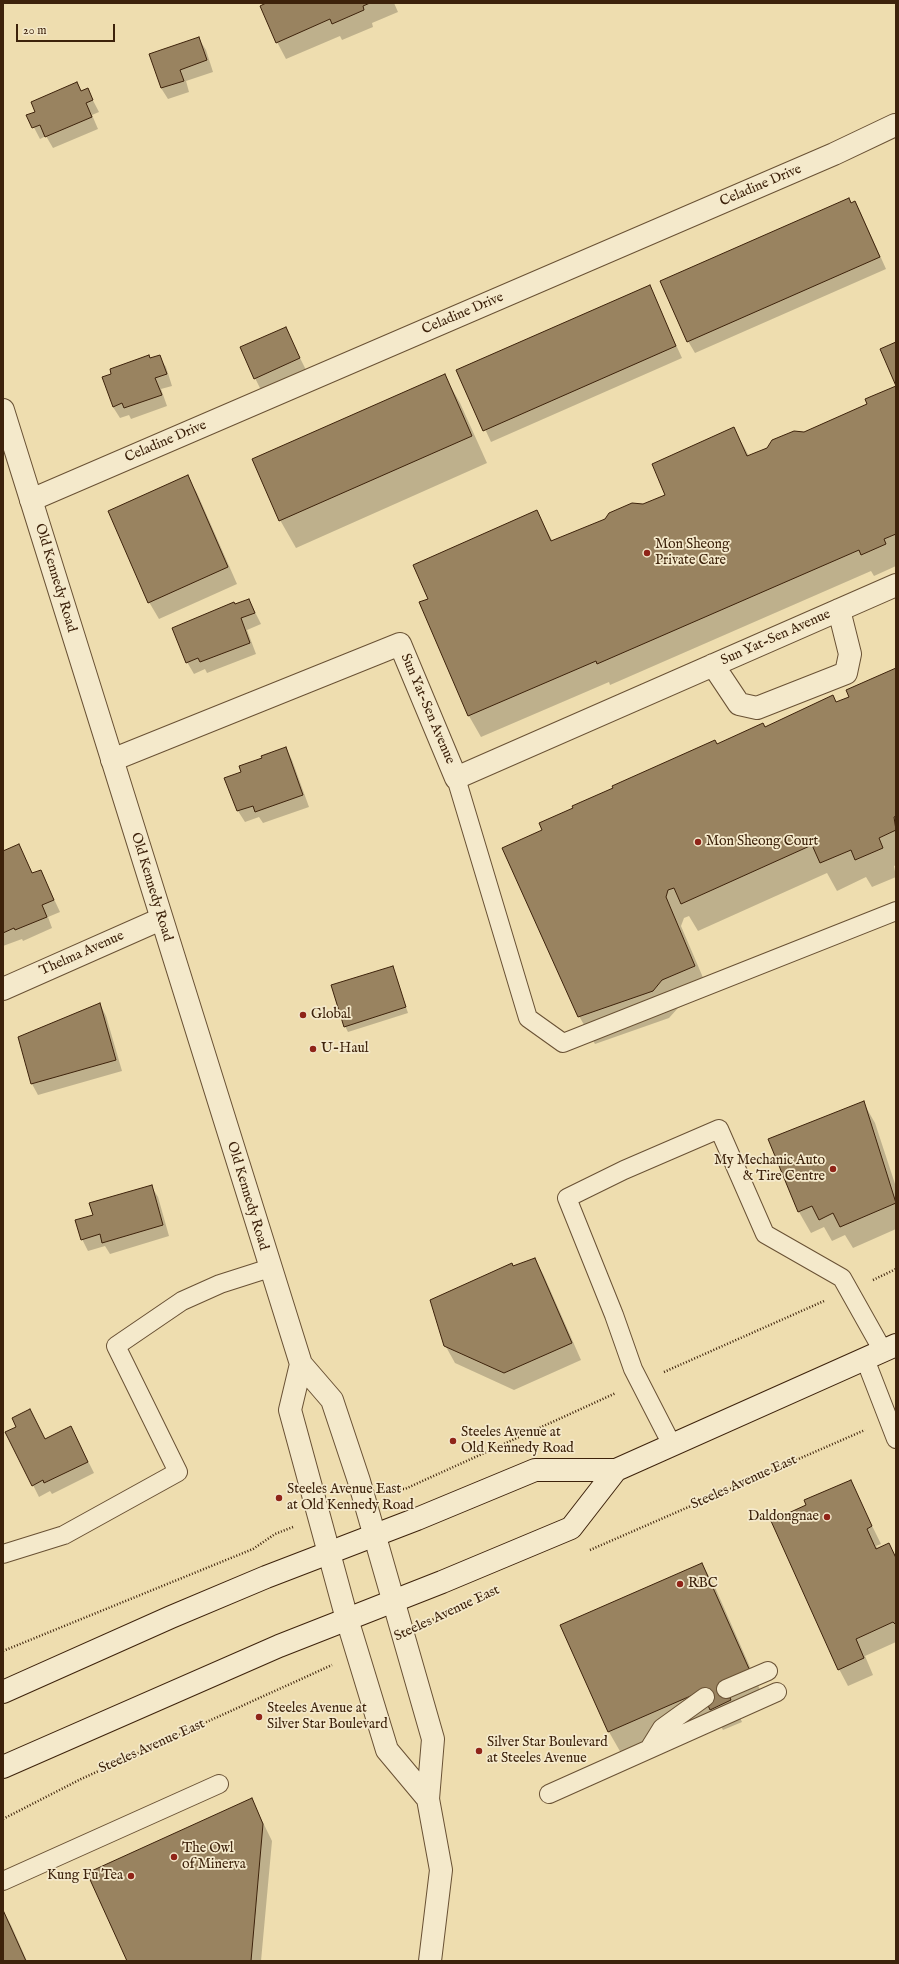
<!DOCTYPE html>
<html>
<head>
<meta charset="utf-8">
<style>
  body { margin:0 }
  #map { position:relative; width:899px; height:1964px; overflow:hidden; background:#eeddaf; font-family:"IM FELL English",serif }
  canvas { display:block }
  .frame { position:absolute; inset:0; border:4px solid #3d220b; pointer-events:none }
  .scale { position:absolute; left:16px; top:24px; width:99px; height:18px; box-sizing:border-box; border:2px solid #3d220b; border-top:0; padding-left:5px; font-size:12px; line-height:14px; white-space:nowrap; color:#3d220b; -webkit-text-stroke:3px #f4e9cb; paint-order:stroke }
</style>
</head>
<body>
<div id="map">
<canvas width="899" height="1964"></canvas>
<div class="frame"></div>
<div class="scale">20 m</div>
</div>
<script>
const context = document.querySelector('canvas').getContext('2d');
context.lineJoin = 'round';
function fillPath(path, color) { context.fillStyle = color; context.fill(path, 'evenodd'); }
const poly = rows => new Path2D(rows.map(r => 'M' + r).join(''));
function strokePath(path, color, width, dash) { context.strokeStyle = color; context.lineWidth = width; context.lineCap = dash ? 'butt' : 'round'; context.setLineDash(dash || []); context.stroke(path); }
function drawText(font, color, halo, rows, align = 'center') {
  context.font = font + ' "IM FELL English",serif'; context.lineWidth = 3.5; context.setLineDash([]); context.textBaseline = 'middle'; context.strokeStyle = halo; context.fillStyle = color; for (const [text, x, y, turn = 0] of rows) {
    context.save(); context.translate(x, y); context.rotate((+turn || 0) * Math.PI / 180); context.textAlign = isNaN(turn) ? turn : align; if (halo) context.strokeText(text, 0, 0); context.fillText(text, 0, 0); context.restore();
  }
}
fillPath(poly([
  [268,3,394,3,398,12,372,23,373,27,342,40,340,36,286,59,277,42],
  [199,39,206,50,213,72,186,81,189,92,168,99,161,88,150,55],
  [87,89,99,112,92,115,98,129,53,148,46,136,40,139,28,116],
  [849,199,851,204,855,202,861,213,886,269,695,353,688,341],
  [649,286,682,358,491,442,458,370],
  [285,328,306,370,261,390,255,378],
  [159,356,166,367,172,386,161,389,167,406,131,419,129,415,120,418,113,407],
  [444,375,460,403,487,463,296,548,280,520,254,460],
  [896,387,896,566,874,576,871,571,610,685,609,682,481,737,469,716,420,603,429,599,537,512,553,542,667,495,734,429,749,456,869,404],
  [187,476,197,493,237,584,159,619,149,602],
  [249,600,261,624,247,630,256,654,207,673,205,669,194,674,187,662,235,605],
  [896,669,896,865,894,866,896,877,872,887,866,877,837,891,827,873,698,931,689,916,684,918,681,926,710,994,678,1008,669,1018,595,1044,579,1016,544,830,716,745,765,729,833,696,837,703,850,697],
  [286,748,292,760,309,807,263,823,259,817,245,822,238,811,242,773,263,759],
  [19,845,33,874,41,871,60,912,48,917,52,928,23,941,22,939,3,946,3,852],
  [393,967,408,1013,348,1032,345,1026],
  [100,1004,106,1016,122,1071,38,1095,32,1084,19,1038],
  [863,1102,875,1123,896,1187,896,1229,853,1248,845,1235,832,1241,824,1227,811,1233,799,1212],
  [151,1186,158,1197,169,1236,110,1254,105,1246,88,1251,82,1239,94,1215],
  [535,1259,544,1276,581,1360,514,1390,455,1363,445,1345,513,1267],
  [77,1439,94,1473,52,1494,50,1491,39,1497,33,1485,45,1440],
  [850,1481,881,1544,876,1546,878,1549,889,1544,896,1557,896,1642,865,1656,873,1675,848,1686,839,1669,807,1506],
  [702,1564,714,1585,761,1692,734,1704,742,1722,723,1730,713,1713,621,1753,609,1732,562,1626],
  [252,1800,272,1841,261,1961,128,1961],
  [3,1911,11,1925,27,1961,3,1961]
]), '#0003');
const building = poly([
  [266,3,370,3,363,6,364,10,332,24,330,19,276,43,260,6,266,3],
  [199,37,207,60,180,70,184,81,161,88,149,54,199,37],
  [77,82,81,91,88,88,93,100,86,103,92,117,45,137,40,125,32,128,26,115,35,112,31,102,77,82],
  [849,198,851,203,855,201,880,257,687,342,660,281,849,198],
  [650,285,676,346,483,431,456,370,650,285],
  [286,327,300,358,254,379,240,347,286,327],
  [896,342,896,386,880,349,896,342],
  [149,355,150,358,160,355,167,374,155,378,162,395,124,408,122,403,113,407,102,377,111,374,110,369,149,355],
  [445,374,472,436,279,521,252,459,445,374],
  [896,386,896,534,884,539,886,544,861,555,859,550,597,664,596,661,468,716,419,602,428,599,413,565,537,510,551,541,605,519,609,513,632,503,643,504,665,495,652,464,734,427,747,456,767,448,772,440,794,431,804,432,867,404,865,399,896,386],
  [188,475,228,567,148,603,108,511,188,475],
  [249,599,255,613,241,618,250,643,200,662,198,658,186,663,172,628,234,602,235,604,249,599],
  [896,668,896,816,894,817,896,830,879,838,883,848,855,860,851,850,820,863,812,845,681,904,674,888,668,890,666,897,695,966,662,980,653,991,578,1017,502,848,542,830,539,823,573,808,572,806,613,788,612,786,715,740,717,744,763,723,765,727,833,695,836,702,849,697,846,690,896,668],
  [286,747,303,795,255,812,253,806,237,811,224,778,241,772,239,766,262,758,261,756,286,747],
  [19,844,32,873,41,870,54,900,42,905,47,917,15,930,14,928,3,933,3,851,19,844],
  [393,966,406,1007,344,1027,331,985,393,966],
  [100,1003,116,1060,31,1084,18,1037,100,1003],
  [864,1101,896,1203,840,1227,833,1213,819,1220,812,1206,798,1212,768,1139,864,1101],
  [152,1185,163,1225,102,1243,100,1234,81,1240,75,1220,93,1215,89,1203,152,1185],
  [535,1258,572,1343,504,1373,444,1346,430,1300,512,1263,513,1266,535,1258],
  [30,1409,45,1439,71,1426,88,1462,44,1483,43,1480,32,1486,5,1432,16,1427,12,1418,30,1409],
  [851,1480,872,1526,867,1529,876,1549,889,1543,896,1558,896,1625,893,1622,856,1639,864,1658,838,1670,771,1521,806,1505,804,1500,851,1480],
  [702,1563,750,1671,723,1683,731,1700,710,1710,702,1691,608,1732,560,1625,702,1563],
  [252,1798,263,1824,251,1961,127,1961,87,1873,252,1798],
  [3,1910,26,1961,3,1961,3,1910]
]);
fillPath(building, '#998360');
strokePath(building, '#3d220b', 1);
const service = poly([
  [456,778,528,1018,563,1043,896,911],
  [865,1359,896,1439],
  [672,1445,633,1369,614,1315,567,1198,624,1170,719,1129,765,1234,842,1278,883,1351],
  [3,1554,64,1535,178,1472,116,1346,182,1301,220,1284,270,1268],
  [726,1689,768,1671],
  [649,1749,662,1728,705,1697],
  [549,1794,777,1692],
  [3,1881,219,1784]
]);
const minor = poly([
  [31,500,834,154,895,125],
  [713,665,739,704,757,708,846,673,850,654,839,610],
  [112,760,400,644,456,778,896,585],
  [3,989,161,919]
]);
const tertiary = poly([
  [3,410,301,1364,332,1400,359,1481,433,1739,428,1799,441,1870,430,1961],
  [301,1364,290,1410,347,1619,387,1750,428,1799]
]);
const secondary = poly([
  [3,1692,171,1617,266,1577,417,1519,535,1470,616,1470,896,1345],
  [3,1767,279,1646,442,1582,571,1528,616,1470]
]);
strokePath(service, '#695134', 20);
strokePath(minor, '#695134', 24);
strokePath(tertiary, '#695134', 24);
strokePath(secondary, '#3d220b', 24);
strokePath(poly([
  [873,1280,896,1269],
  [664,1372,824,1301],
  [391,1489,405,1489,616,1393],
  [590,1550,865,1430],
  [430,1621,443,1614],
  [3,1651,253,1549,275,1534,293,1527],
  [3,1819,81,1779,332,1665]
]), '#3d220b', 2.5, [1, 2]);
strokePath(service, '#f4e9cb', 18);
strokePath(minor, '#f4e9cb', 22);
strokePath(tertiary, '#f4e9cb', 22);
strokePath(secondary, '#f4e9cb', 22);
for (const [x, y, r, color] of [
  [647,553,4,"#8f2418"],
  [698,842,4,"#8f2418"],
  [303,1015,4,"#8f2418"],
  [313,1049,4,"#8f2418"],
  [833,1169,4,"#8f2418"],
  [453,1441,4,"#8f2418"],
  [279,1498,4,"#8f2418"],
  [827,1517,4,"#8f2418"],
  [680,1584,4,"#8f2418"],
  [259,1717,4,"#8f2418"],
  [479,1751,4,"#8f2418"],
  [174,1857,4,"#8f2418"],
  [131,1876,4,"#8f2418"]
]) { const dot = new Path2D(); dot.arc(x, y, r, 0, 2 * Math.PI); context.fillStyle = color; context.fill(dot); strokePath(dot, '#f4e9cb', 1.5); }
drawText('14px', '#3d220b', '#f4e9cb', [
  ["Celadine Drive",761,186,-23],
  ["Celadine Drive",463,314,-23],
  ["Celadine Drive",166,442,-23],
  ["Old Kennedy Road",55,578,73],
  ["Sun Yat-Sen Avenue",776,638,-24],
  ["Sun Yat-Sen Avenue",427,709,67],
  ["Old Kennedy Road",151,887,73],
  ["Thelma Avenue",82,954,-24],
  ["Old Kennedy Road",247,1196,73],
  ["Steeles Avenue East",744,1483,-24],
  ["Steeles Avenue East",447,1614,-25],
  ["Steeles Avenue East",152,1747,-24]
]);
drawText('14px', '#3d220b', '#f4e9cb', [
  ["Mon Sheong",655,545],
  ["Private Care",655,561],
  ["Mon Sheong Court",706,842],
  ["Global",311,1015],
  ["U-Haul",321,1049],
  ["My Mechanic Auto",825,1161,"right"],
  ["& Tire Centre",825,1177,"right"],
  ["Steeles Avenue at",461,1433],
  ["Old Kennedy Road",461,1449],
  ["Steeles Avenue East",287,1490],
  ["at Old Kennedy Road",287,1506],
  ["Daldongnae",819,1517,"right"],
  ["RBC",688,1584],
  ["Steeles Avenue at",267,1709],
  ["Silver Star Boulevard",267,1725],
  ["Silver Star Boulevard",487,1743],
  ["at Steeles Avenue",487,1759],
  ["The Owl",182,1849],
  ["of Minerva",182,1865],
  ["Kung Fu Tea",123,1876,"right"]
], 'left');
</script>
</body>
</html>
